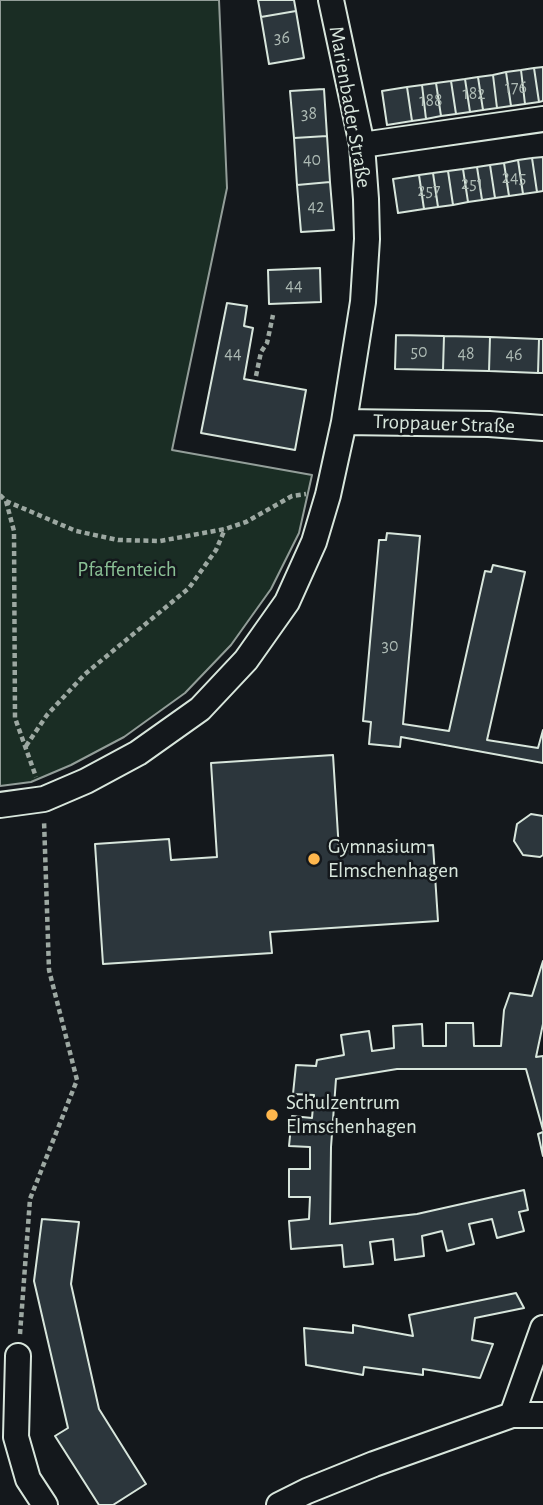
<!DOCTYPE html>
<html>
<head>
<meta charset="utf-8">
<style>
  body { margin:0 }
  canvas { display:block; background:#14181c }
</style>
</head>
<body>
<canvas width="543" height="1505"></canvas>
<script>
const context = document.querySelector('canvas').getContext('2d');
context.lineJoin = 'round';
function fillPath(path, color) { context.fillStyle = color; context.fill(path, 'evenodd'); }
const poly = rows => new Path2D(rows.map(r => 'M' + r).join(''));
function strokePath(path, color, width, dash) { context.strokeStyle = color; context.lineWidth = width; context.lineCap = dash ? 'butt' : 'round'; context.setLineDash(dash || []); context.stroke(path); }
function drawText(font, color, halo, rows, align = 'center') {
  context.font = font + ' "Alegreya Sans",sans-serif'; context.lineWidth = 5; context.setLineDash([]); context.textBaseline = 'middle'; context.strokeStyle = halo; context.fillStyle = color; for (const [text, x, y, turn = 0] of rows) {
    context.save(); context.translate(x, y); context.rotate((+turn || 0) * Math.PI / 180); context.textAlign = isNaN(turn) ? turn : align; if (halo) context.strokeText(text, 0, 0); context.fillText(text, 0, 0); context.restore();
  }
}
const green = poly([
  [0,0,219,0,227,188,172,450,312,475,299,533,271,589,231,645,185,693,124,737,71,765,31,782,0,786,0,0]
]);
fillPath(green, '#1a2d24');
strokePath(green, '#939e99', 2);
const building = poly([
  [258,0,294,0,296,11,261,17,258,0],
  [296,11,304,58,269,64,261,17,296,11],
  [543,67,543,101,539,102,534,68,543,67],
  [534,68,539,102,525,104,521,70,534,68],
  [521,70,525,104,511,106,506,72,521,70],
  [506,72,511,106,497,108,493,75,506,72],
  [493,75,497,108,483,110,478,77,493,75],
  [478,77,483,110,470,112,465,79,478,77],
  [465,79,470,112,456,114,451,81,465,79],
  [451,81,456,114,441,116,436,83,451,81],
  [436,83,441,116,426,119,422,85,436,83],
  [422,85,426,119,412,121,407,87,422,85],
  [407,87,412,121,387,125,382,91,407,87],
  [324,89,327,136,294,138,290,91,324,89],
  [327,136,330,182,297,185,294,138,327,136],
  [543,157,543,191,537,192,532,158,543,157],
  [532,158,537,192,523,194,518,160,532,158],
  [518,160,523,194,509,196,504,163,518,160],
  [504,163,509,196,495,198,490,165,504,163],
  [490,165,495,198,482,200,477,167,490,165],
  [477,167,482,200,468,202,463,169,477,167],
  [463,169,468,202,453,205,448,171,463,169],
  [448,171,453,205,438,207,433,173,448,171],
  [433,173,438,207,424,209,419,175,433,173],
  [419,175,424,209,398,213,393,179,419,175],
  [330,182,334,230,301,232,297,185,330,182],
  [320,268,321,302,269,304,268,270,320,268],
  [227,303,247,306,244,326,253,328,244,379,306,390,295,450,201,433,227,303],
  [396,335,444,336,443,370,395,369,396,335],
  [444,336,490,337,489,371,443,370,444,336],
  [490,337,539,339,538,373,489,371,490,337],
  [539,339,543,339,543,373,538,373,539,339],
  [387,533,420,536,403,724,449,731,485,571,491,572,493,565,525,572,487,740,538,748,543,730,543,763,401,737,400,747,369,744,371,722,363,721,379,540,386,540,387,533],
  [333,755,339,851,433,845,438,921,270,932,272,953,103,964,95,844,169,839,171,860,217,857,211,763,333,755],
  [531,814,543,816,543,855,540,857,523,855,514,841,517,824,531,814],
  [543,961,543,1024,536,1057,543,1056,543,1130,526,1069,397,1069,336,1079,331,1147,330,1224,417,1214,524,1190,528,1210,519,1212,524,1231,497,1238,492,1219,469,1224,474,1244,447,1251,442,1231,422,1236,424,1256,395,1260,393,1239,370,1242,373,1264,344,1267,342,1245,291,1249,289,1221,309,1219,310,1197,289,1197,289,1169,310,1169,310,1147,289,1146,292,1116,312,1118,314,1095,293,1094,296,1065,316,1066,317,1060,344,1055,341,1035,369,1031,372,1051,394,1048,393,1026,422,1024,423,1046,446,1046,446,1023,473,1023,474,1046,501,1046,504,1010,510,993,532,996,543,961],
  [543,1132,543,1156,538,1134,543,1132],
  [42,1219,79,1222,71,1284,99,1409,146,1484,113,1505,99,1505,55,1436,68,1428,34,1281,42,1219],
  [516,1293,524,1308,475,1318,472,1340,493,1344,480,1378,423,1369,423,1375,364,1367,363,1375,306,1365,304,1328,353,1333,353,1325,413,1336,409,1315,516,1293]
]);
fillPath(building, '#2c363c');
strokePath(building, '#d8e6dc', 2);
const minor = poly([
  [362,145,543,119],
  [344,422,489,424,543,428],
  [0,805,44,799,86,781,138,753,200,709,246,660,287,602,314,542,328,495,344,422,363,302,367,239,366,199,362,145,331,0],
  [18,1356,16,1437,28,1479,45,1505],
  [512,1415,543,1328],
  [279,1505,307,1491,374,1464,512,1415,543,1415]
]);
strokePath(minor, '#d8e6dc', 28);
strokePath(poly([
  [256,376,261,352,267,343,273,315],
  [0,495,6,501,76,531,118,540,160,541,225,529,246,522,292,496,306,494],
  [6,501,14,531,15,718,36,777],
  [26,746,47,715,85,674,189,588,216,550,225,529],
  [20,1334,30,1199,77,1080,49,970,44,820]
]), '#9da8a2', 4.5, [5, 3.5]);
strokePath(minor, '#14181c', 24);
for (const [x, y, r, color] of [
  [314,859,7,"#ffb74d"],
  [272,1115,7,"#ffb74d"]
]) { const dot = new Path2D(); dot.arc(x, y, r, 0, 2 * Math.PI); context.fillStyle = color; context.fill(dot); strokePath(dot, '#14181c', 2.5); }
drawText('18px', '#adbab4', null, [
  ["36",282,38],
  ["176",516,88],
  ["182",474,94],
  ["188",431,101],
  ["38",309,114],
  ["40",312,160],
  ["245",514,178],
  ["251",472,184],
  ["257",429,191],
  ["42",316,207],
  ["44",294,286],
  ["50",419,352],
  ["44",233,354],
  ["48",466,354],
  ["46",514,355],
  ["30",390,646]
]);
drawText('21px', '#d8e6dc', '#14181c', [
  ["Marienbader Straße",350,107,80],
  ["Troppauer Straße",444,424,2]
]);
drawText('21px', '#8ac095', '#14181c', [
  ["Pfaffenteich",127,570]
]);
drawText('21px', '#d8e6dc', '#14181c', [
  ["Gymnasium",328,847],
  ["Elmschenhagen",328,871],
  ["Schulzentrum",286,1103],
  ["Elmschenhagen",286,1127]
], 'left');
</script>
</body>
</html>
